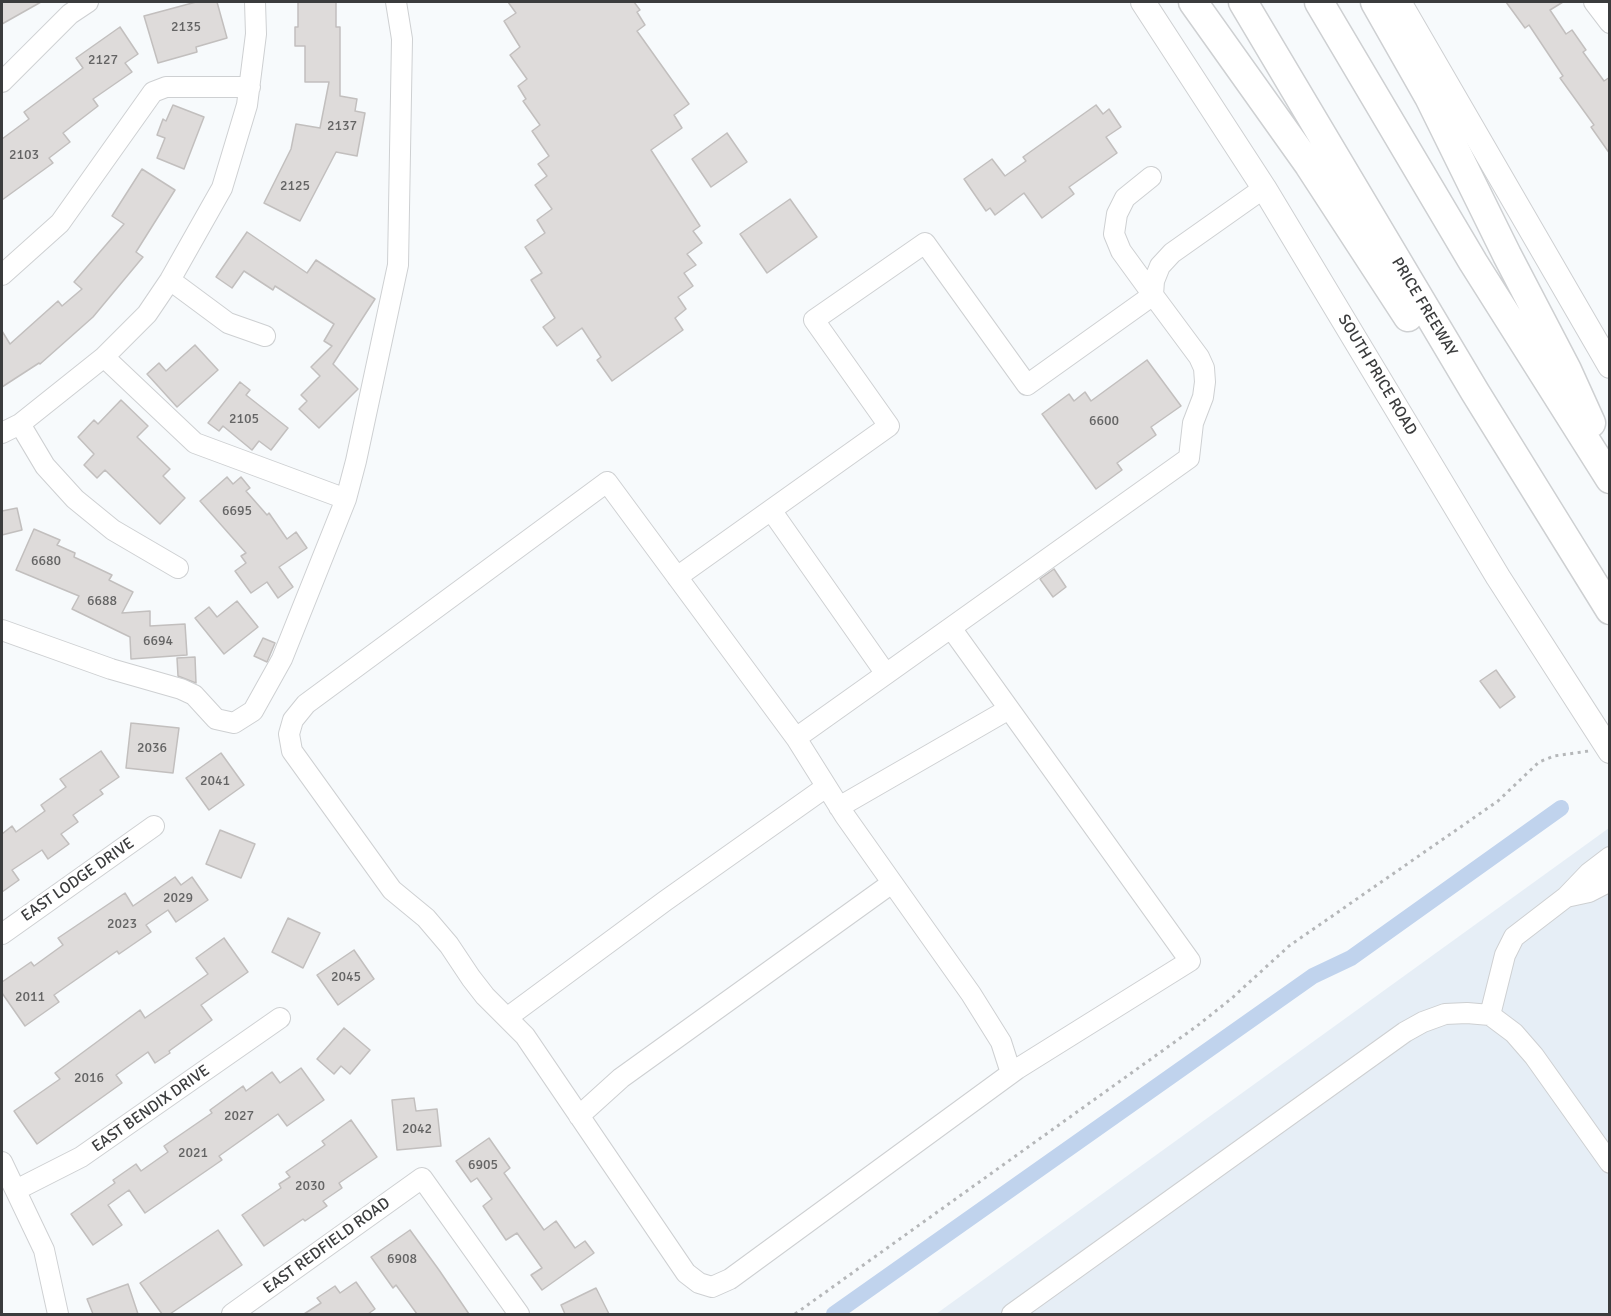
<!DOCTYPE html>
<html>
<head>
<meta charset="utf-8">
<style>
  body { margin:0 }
  #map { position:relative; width:1611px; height:1316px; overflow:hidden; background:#f7fafc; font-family:Signika,sans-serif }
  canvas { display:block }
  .frame { position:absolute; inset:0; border:3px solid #3b3c3d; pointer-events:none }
</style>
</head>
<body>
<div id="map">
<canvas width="1611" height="1316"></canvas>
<div class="frame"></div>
</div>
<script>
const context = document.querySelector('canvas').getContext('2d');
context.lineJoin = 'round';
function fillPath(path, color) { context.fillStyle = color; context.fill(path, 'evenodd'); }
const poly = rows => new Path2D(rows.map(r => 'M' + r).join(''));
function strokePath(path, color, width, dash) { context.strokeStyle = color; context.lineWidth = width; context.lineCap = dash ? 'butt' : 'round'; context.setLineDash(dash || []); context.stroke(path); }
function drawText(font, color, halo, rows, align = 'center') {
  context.font = font + ' Signika,sans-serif'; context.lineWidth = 6; context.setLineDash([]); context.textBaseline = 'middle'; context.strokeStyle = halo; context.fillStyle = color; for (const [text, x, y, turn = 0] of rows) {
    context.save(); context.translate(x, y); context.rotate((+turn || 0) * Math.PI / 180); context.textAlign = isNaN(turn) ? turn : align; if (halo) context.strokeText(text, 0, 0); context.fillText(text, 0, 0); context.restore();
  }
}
fillPath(poly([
  [1609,828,1609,1314,936,1314]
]), '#e6eef6');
strokePath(poly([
  [834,1314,1313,976,1351,958,1561,808]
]), '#c0d3ed', 16);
const building = poly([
  [2,2,41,2,2,24,2,2],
  [196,2,217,2,227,38,196,47,197,52,158,63,144,16,196,2],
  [298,2,336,2,336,27,340,27,340,96,357,99,355,111,365,113,357,156,336,152,300,221,264,203,291,149,296,124,320,128,329,82,305,82,305,46,295,46,295,27,298,27,298,2],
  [508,2,634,2,640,10,637,12,645,25,637,31,689,104,674,115,682,128,651,150,700,226,693,231,702,243,687,254,696,265,684,273,693,286,678,297,686,309,675,318,683,330,612,381,597,360,601,357,582,328,557,346,543,327,555,318,531,280,542,273,525,247,545,233,537,220,552,209,535,185,547,176,538,164,549,156,532,131,540,125,523,101,526,99,518,86,527,79,510,55,520,47,504,21,516,13,508,2],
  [1506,2,1563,2,1550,10,1566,34,1572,30,1586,50,1583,52,1604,81,1610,77,1610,154,1591,127,1594,125,1560,78,1563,76,1529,25,1525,28,1506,2],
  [120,27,138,54,125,63,132,72,93,99,98,106,63,133,70,142,49,158,53,163,2,200,2,139,29,119,24,112,83,68,76,58,120,27],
  [173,105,204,117,184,169,157,158,165,138,157,135,163,119,166,121,173,105],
  [1096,105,1103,114,1109,109,1121,127,1106,137,1117,153,1069,187,1074,194,1042,218,1024,193,995,215,990,208,986,211,964,179,992,159,1005,176,1026,161,1023,157,1096,105],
  [727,133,747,162,711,187,692,159,727,133],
  [142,169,175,190,136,252,143,257,93,317,40,364,39,363,2,387,2,331,10,344,58,301,62,306,82,289,74,282,124,224,112,216,142,169],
  [790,199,817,237,767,273,740,234,790,199],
  [247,232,307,273,316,260,375,299,333,364,358,389,319,428,299,409,307,401,301,395,320,376,311,367,332,346,324,341,334,324,275,286,273,290,244,271,232,288,216,277,247,232],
  [195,345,218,370,177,407,147,374,159,363,166,371,195,345],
  [1147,360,1181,406,1151,427,1156,435,1117,463,1122,470,1096,489,1042,414,1069,394,1074,401,1085,392,1091,401,1147,360],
  [240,382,250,390,246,395,288,428,271,450,259,441,252,450,223,426,219,431,208,423,240,382],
  [121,400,148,426,137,437,170,469,163,476,185,498,160,524,105,470,97,478,84,465,94,454,78,437,94,420,98,424,121,400],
  [227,477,233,484,241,477,250,488,246,491,267,515,269,513,287,539,296,532,307,548,279,567,293,587,278,598,267,582,251,593,235,571,246,563,241,556,246,553,200,501,227,477],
  [17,508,22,530,2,535,2,511,17,508],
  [34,529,60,540,57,545,75,553,74,557,112,575,109,580,133,592,122,613,150,611,150,626,185,624,187,655,131,659,130,637,72,609,79,596,16,570,34,529],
  [1054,569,1066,587,1053,597,1040,579,1054,569],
  [237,601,258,627,224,654,195,618,209,607,217,617,237,601],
  [263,638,275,643,267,662,254,656,263,638],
  [195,657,196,683,178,676,177,658,195,657],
  [1496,670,1515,697,1500,708,1480,681,1496,670],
  [131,723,179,728,173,773,126,768,131,723],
  [101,751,119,777,100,790,103,794,73,815,78,822,61,834,69,844,48,859,42,850,12,870,19,880,2,892,2,834,12,826,16,832,45,811,41,805,66,787,60,779,101,751],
  [221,753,244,785,209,810,186,778,221,753],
  [220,830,255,844,241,878,206,864,220,830],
  [175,877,181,885,192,877,208,900,176,922,168,910,146,925,151,932,119,954,117,951,54,995,59,1002,25,1026,2,993,2,982,31,962,34,966,63,945,58,938,125,893,133,906,175,877],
  [288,918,320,933,303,968,272,952,288,918],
  [224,938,248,972,201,1005,212,1020,169,1051,170,1053,155,1063,148,1052,116,1075,122,1083,37,1144,14,1111,60,1079,55,1073,140,1010,145,1018,208,974,196,958,224,938],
  [354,950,374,979,338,1005,317,975,354,950],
  [344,1028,370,1050,350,1074,341,1066,334,1074,317,1059,344,1028],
  [301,1068,324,1100,287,1126,278,1114,219,1156,222,1160,145,1213,129,1190,108,1205,122,1225,93,1245,71,1214,115,1183,113,1180,136,1164,141,1171,168,1152,164,1146,212,1113,210,1110,243,1086,246,1091,272,1072,280,1083,301,1068],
  [414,1098,416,1111,437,1109,441,1146,397,1150,392,1100,414,1098],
  [351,1120,377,1157,339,1183,342,1188,323,1201,327,1206,305,1221,303,1219,264,1246,242,1215,281,1188,279,1184,290,1177,286,1172,325,1145,322,1141,351,1120],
  [489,1138,510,1168,504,1173,544,1230,556,1221,575,1248,585,1241,594,1253,542,1290,531,1275,542,1268,517,1233,506,1240,483,1206,492,1199,477,1178,471,1182,456,1161,489,1138],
  [218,1230,242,1265,170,1314,162,1314,140,1283,218,1230],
  [410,1230,439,1270,469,1314,417,1314,396,1285,393,1288,371,1257,410,1230],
  [356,1282,375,1309,368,1314,304,1314,321,1303,317,1298,335,1286,340,1293,356,1282],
  [128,1284,138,1314,93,1314,87,1299,128,1284],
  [596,1288,609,1314,565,1314,561,1305,596,1288]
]);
fillPath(building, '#dedbda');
strokePath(building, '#c2bfbe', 1.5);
const minor = poly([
  [1594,2,1610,23],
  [2,82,70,14,88,2],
  [1151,177,1125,198,1117,214,1114,234,1121,251,1153,295,1027,385,925,243,814,320,889,426,771,510,886,674,1189,458,1193,423,1203,397,1205,382,1204,368,1199,357,1153,295,1154,281,1160,266,1172,253,1264,188],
  [2,275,60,223,153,92,166,87,250,87],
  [170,280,228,323,265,336],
  [104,357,195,443,346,499,356,461,398,265,402,39,396,2],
  [20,424,45,466,75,499,113,530,178,568],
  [2,433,20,424,104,357,147,314,170,280,222,188,247,105,256,34,255,2],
  [677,577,771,510],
  [2,630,111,669,181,689,194,695,216,719,234,723,253,711,282,659,346,499],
  [886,674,796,738,607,482,306,704,293,720,289,734,292,751,392,890,426,918,449,945,471,978,485,996,525,1036,686,1273,699,1283,712,1287,730,1279,1017,1069,1190,961,951,628],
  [796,738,845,816,971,994,1001,1042,1011,1073],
  [839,807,1009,709],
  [1566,897,1589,892,1610,881],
  [2,934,154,826],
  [1490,1015,1505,955,1514,937,1566,897,1589,873,1610,857],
  [508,1017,665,901,826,787],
  [579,1116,621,1078,892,883],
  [2,1162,44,1250,58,1314],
  [16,1190,81,1157,280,1018],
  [232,1314,422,1178,519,1314],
  [1012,1314,1405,1032,1423,1022,1445,1014,1467,1013,1490,1015,1514,1033,1534,1056,1610,1163]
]);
const major = poly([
  [1143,2,1264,188,1498,577,1610,751],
  [1399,2,1610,366]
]);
const highway = poly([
  [1193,2,1309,165,1408,317],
  [1243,2,1475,392,1610,610],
  [1319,2,1473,262,1610,479],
  [1375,2,1429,97,1507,255,1567,370,1591,423]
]);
strokePath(minor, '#ced0d2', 22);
strokePath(major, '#ced0d2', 26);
strokePath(highway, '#ced0d2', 31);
strokePath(poly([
  [795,1314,1197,1026,1232,998,1289,946,1498,801,1539,762,1554,756,1589,751]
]), '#b5b7b9', 3, [3, 4.5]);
strokePath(minor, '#fff', 20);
strokePath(major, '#fff', 24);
strokePath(highway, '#fff', 28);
drawText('14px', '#646464', null, [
  ["2135",186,27],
  ["2127",103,60],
  ["2137",342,126],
  ["2103",24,155],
  ["2125",295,186],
  ["2105",244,419],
  ["6600",1104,421],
  ["6695",237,511],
  ["6680",46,561],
  ["6688",102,601],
  ["6694",158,641],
  ["2036",152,748],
  ["2041",215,781],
  ["2029",178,898],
  ["2023",122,924],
  ["2045",346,977],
  ["2011",30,997],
  ["2016",89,1078],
  ["2027",239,1116],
  ["2042",417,1129],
  ["2021",193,1153],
  ["6905",483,1165],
  ["2030",310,1186],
  ["6908",402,1259]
]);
drawText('16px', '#3b3c3d', '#fff', [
  ["PRICE FREEWAY",1424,307,59],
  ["SOUTH PRICE ROAD",1377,375,59],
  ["EAST LODGE DRIVE",78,880,-35],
  ["EAST BENDIX DRIVE",151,1109,-35],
  ["EAST REDFIELD ROAD",327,1246,-36]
]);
</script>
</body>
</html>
